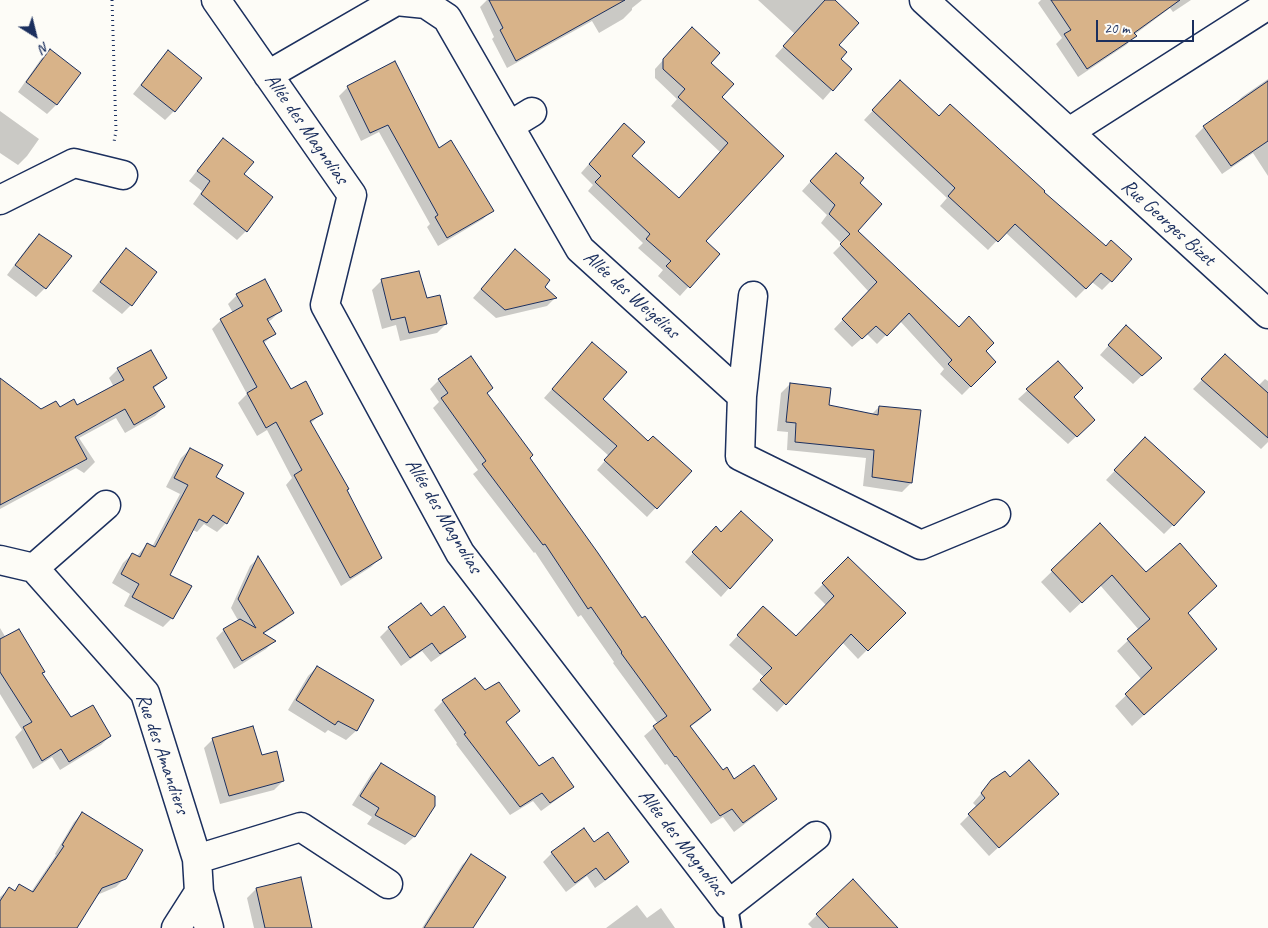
<!DOCTYPE html>
<html>
<head>
<meta charset="utf-8">
<style>
  body { margin:0 }
  #map { position:relative; width:1268px; height:928px; overflow:hidden; background:#fdfcf7; font-family:Caveat,sans-serif }
  canvas { display:block }
  .north { position:absolute; left:10px; top:10px; width:50px; height:50px; -webkit-text-stroke:4px #fdfcf7; paint-order:stroke; rotate:144deg; font-size:14px; font-weight:700; line-height:20px; text-align:center; color:#1b2f5e }
  .north::after { content:''; display:block; margin:auto; width:18px; height:22px; background:#1b2f5e; clip-path:polygon(50% 0,100% 100%,50% 72%,0 100%) }
  .scale { position:absolute; left:1096px; top:20px; width:98px; height:22px; box-sizing:border-box; border:2px solid #1b2f5e; border-top:0; padding-left:6px; font-size:15px; line-height:18px; white-space:nowrap; color:#1b2f5e; -webkit-text-stroke:4px #fdfcf7; paint-order:stroke }
</style>
</head>
<body>
<div id="map">
<canvas width="1268" height="928"></canvas>
<div class="north">N</div>
<div class="scale">20 m</div>
</div>
<script>
const context = document.querySelector('canvas').getContext('2d');
context.lineJoin = 'round';
function fillPath(path, color) { context.fillStyle = color; context.fill(path, 'evenodd'); }
const poly = rows => new Path2D(rows.map(r => 'M' + r).join(''));
function strokePath(path, color, width, dash) { context.strokeStyle = color; context.lineWidth = width; context.lineCap = dash ? 'butt' : 'round'; context.setLineDash(dash || []); context.stroke(path); }
function drawText(font, color, halo, rows, align = 'center') {
  context.font = font + ' Caveat,sans-serif'; context.lineWidth = 4; context.setLineDash([]); context.textBaseline = 'middle'; context.strokeStyle = halo; context.fillStyle = color; for (const [text, x, y, turn = 0] of rows) {
    context.save(); context.translate(x, y); context.rotate((+turn || 0) * Math.PI / 180); context.textAlign = isNaN(turn) ? turn : align; if (halo) context.strokeText(text, 0, 0); context.fillText(text, 0, 0); context.restore();
  }
}
fillPath(poly([
  [487,0,642,0,632,8,632,10,623,19,599,33,592,21,507,68,492,39,494,37,480,7],
  [758,0,833,0,837,45,839,59,850,69,823,100,775,56,795,34],
  [1041,0,1191,0,1173,12,1170,8,1134,35,1135,36,1126,45,1078,77,1056,44,1062,38,1038,3],
  [684,37,709,63,720,97,782,156,704,241,718,254,680,296,658,276,663,270,638,248,643,243,588,191,593,185,581,173,616,133,630,156,678,199,720,152,671,106,677,99,655,78,655,69],
  [50,50,80,73,56,105,47,114,18,92,41,59],
  [168,52,174,111,165,120,133,94,159,61],
  [1268,79,1268,176,1253,153,1222,174,1195,136,1204,127,1234,107,1233,106,1242,97],
  [900,82,939,117,1043,192,1111,281,1102,290,1092,282,1076,298,1005,232,988,250,940,206,947,198,864,120],
  [348,87,438,149,492,210,483,219,438,246,427,227,430,224,379,132,361,141,339,96],
  [0,111,39,139,27,156,18,165,0,153],
  [223,140,246,231,237,240,193,204,202,191,189,181,214,149],
  [827,163,858,183,856,231,995,362,962,395,940,374,944,369,900,321,877,344,867,334,852,347,834,329,869,292,833,253,842,244,821,223,827,215,802,191],
  [39,235,45,288,36,297,7,275,30,244],
  [126,250,156,272,131,305,122,314,92,291,117,259],
  [507,259,555,298,547,306,496,318,473,298],
  [381,281,426,299,446,324,437,333,400,341,396,325,382,329,372,290],
  [237,295,280,311,271,320,267,322,274,334,263,344,290,391,322,413,310,424,380,558,371,567,341,586,286,485,292,478,267,430,257,436,238,403,247,394,212,329,221,320,233,313,228,304],
  [1117,336,1151,367,1133,384,1100,355],
  [584,353,601,399,648,442,690,471,647,517,597,470,609,456,544,398],
  [1225,356,1258,386,1265,379,1268,381,1268,442,1261,449,1193,389],
  [1058,363,1072,397,1084,429,1068,444,1018,399],
  [118,369,166,378,153,389,164,407,155,416,125,433,116,418,79,438,95,462,84,473,76,468,0,509,0,456,60,409,77,407,114,387,109,378],
  [439,380,486,394,529,458,642,620,710,710,701,719,690,727,722,772,734,781,776,798,767,807,734,832,723,817,711,824,667,764,665,765,644,736,658,724,613,663,614,662,581,615,578,617,535,552,534,553,473,474,478,470,433,408,439,402,430,389],
  [790,384,828,406,871,415,879,407,911,483,902,492,863,486,866,458,787,450,788,432,777,431,781,393],
  [1145,439,1173,525,1164,534,1106,480],
  [190,449,215,478,226,523,217,532,204,524,197,532,193,530,169,575,172,618,163,627,124,606,130,594,112,583,123,563,132,554,137,556,147,544,152,547,180,494,166,487,181,458],
  [1100,525,1146,573,1186,614,1204,660,1132,726,1115,706,1142,680,1117,651,1139,630,1100,585,1070,613,1041,582],
  [721,533,729,588,721,597,685,562,707,537],
  [258,558,292,613,284,621,263,634,274,641,266,649,234,669,216,638,224,630,239,622,231,608,250,566],
  [848,559,904,613,858,659,842,642,777,712,752,689,764,677,729,645,755,617,796,638,827,606,814,593],
  [431,618,464,636,455,645,431,662,422,651,401,666,380,637,389,628],
  [0,628,6,638,41,674,70,719,110,736,101,745,60,770,52,757,33,769,15,737,22,730,0,694],
  [317,667,373,701,356,731,346,740,328,730,325,733,288,710,308,676],
  [475,679,484,692,519,711,505,723,539,768,572,786,563,795,541,811,533,801,510,815,456,744,457,743,434,710,443,701],
  [213,739,261,757,283,781,274,790,220,804,204,748],
  [381,765,433,805,414,837,405,845,367,824,372,817,352,805,372,773],
  [1010,778,1048,802,989,856,960,824,977,807,973,803,992,781],
  [83,813,125,878,116,887,97,895,76,928,0,928,0,897,9,889,14,892,19,886,31,892,56,855,55,854,74,822],
  [594,843,628,862,619,871,595,888,587,876,566,892,543,862,552,853],
  [471,856,472,928,422,928,462,865],
  [256,889,311,928,254,928,247,898],
  [637,905,647,918,661,908,675,928,606,928],
  [817,915,897,928,812,928,808,924]
]), '#0003');
const building = poly([
  [489,0,625,0,516,61,500,30,503,28,489,0],
  [825,0,835,0,859,23,839,45,847,52,841,59,852,69,833,91,783,46,825,0],
  [1051,0,1180,0,1134,33,1137,36,1087,69,1064,34,1071,30,1051,0],
  [692,27,720,53,711,63,734,84,722,97,784,156,706,241,720,254,690,288,666,266,671,261,646,239,650,234,595,182,601,176,589,164,624,123,645,142,632,156,679,198,728,143,678,97,685,89,663,69,663,59,692,27],
  [50,49,81,73,57,105,26,82,50,49],
  [168,50,202,78,175,112,141,85,168,50],
  [395,61,439,148,451,140,494,211,447,238,435,217,438,215,388,125,370,133,347,86,395,61],
  [900,80,939,116,950,104,1045,191,1044,192,1106,246,1111,240,1132,259,1112,282,1101,273,1086,289,1015,224,998,242,948,196,955,188,872,110,900,80],
  [1268,81,1268,141,1231,166,1203,126,1268,81],
  [223,138,254,162,244,174,273,197,247,232,201,194,210,181,197,171,223,138],
  [836,153,864,178,860,183,882,204,858,231,959,327,969,316,994,343,986,351,996,362,971,387,948,364,952,360,909,313,887,336,876,326,862,339,842,319,877,282,840,244,850,234,829,214,835,205,810,181,836,153],
  [39,234,72,256,46,289,15,265,39,234],
  [126,248,157,272,132,306,100,282,126,248],
  [515,249,550,280,545,287,557,298,505,310,481,289,515,249],
  [419,271,427,298,440,295,447,324,409,333,405,317,391,320,381,279,419,271],
  [265,279,282,311,267,319,276,334,263,341,291,389,306,381,323,414,310,421,349,489,347,490,382,558,350,578,294,475,302,470,276,422,266,428,247,393,257,387,220,319,243,306,236,294,265,279],
  [1126,325,1162,358,1142,376,1108,345,1126,325],
  [592,342,627,372,603,399,648,441,653,436,692,471,657,509,604,460,617,446,552,389,592,342],
  [151,350,167,378,153,387,165,407,134,425,125,409,75,437,87,459,0,505,0,378,41,409,56,401,60,407,74,399,77,405,124,380,117,368,151,350],
  [1225,354,1268,393,1268,438,1201,379,1225,354],
  [471,356,493,388,487,393,533,455,530,458,598,553,642,618,645,616,711,710,690,726,723,770,727,767,734,779,754,765,777,799,743,823,732,809,720,816,676,756,675,757,653,726,667,716,621,653,622,652,591,607,588,609,545,544,543,545,482,464,486,461,441,398,448,393,438,379,471,356],
  [1058,361,1083,388,1074,397,1095,420,1077,437,1026,389,1058,361],
  [790,383,831,388,829,405,878,415,879,406,921,410,912,483,872,477,874,450,795,442,796,423,786,422,790,383],
  [1145,437,1205,492,1174,526,1114,470,1145,437],
  [190,448,223,465,216,477,244,493,227,524,213,515,207,523,199,519,170,575,192,586,173,619,132,597,139,584,121,574,132,553,140,557,147,543,155,547,188,485,174,478,190,448],
  [741,511,773,540,730,589,692,552,716,526,721,532,741,511],
  [1100,523,1146,572,1180,543,1217,586,1188,613,1217,649,1144,715,1125,694,1152,668,1127,639,1150,619,1112,575,1082,603,1051,570,1100,523],
  [258,556,294,613,263,633,276,641,242,661,223,629,240,619,256,628,238,599,258,556],
  [848,557,906,613,868,651,851,634,786,705,760,680,772,668,737,635,763,606,796,636,834,596,822,583,848,557],
  [421,603,431,616,444,606,466,637,440,654,432,643,410,658,388,627,421,603],
  [19,629,45,672,42,673,71,717,93,705,111,736,69,762,61,749,42,761,23,727,32,722,0,672,0,639,19,629],
  [317,666,374,700,357,731,338,721,335,725,296,700,317,666],
  [475,678,485,690,499,682,520,711,506,722,539,766,553,757,574,787,550,803,542,793,520,807,464,734,466,733,442,700,475,678],
  [253,726,262,755,277,751,284,781,229,796,212,738,253,726],
  [1029,760,1059,794,999,848,968,814,985,798,981,793,991,780,1005,771,1010,777,1029,760],
  [381,763,435,796,435,806,415,837,375,815,379,808,360,796,381,763],
  [82,812,143,850,126,879,102,888,77,928,0,928,0,901,9,887,15,891,19,884,33,892,64,846,62,845,82,812],
  [584,828,594,842,608,832,629,862,605,880,596,868,575,883,551,852,584,828],
  [471,854,506,877,473,928,424,928,471,854],
  [301,877,312,928,265,928,256,888,301,877],
  [853,879,898,928,829,928,816,914,853,879]
]);
fillPath(building, '#d8b389');
strokePath(building, '#1b2f5e', 1);
const service = poly([
  [729,904,733,928]
]);
const minor = poly([
  [216,0,352,195,325,305,460,553,729,904,816,836],
  [924,0,1268,314],
  [268,75,396,1,426,4,447,18,580,249,742,396,740,456,921,545,996,514],
  [509,126,532,112],
  [1069,132,1268,5],
  [0,200,74,163,123,175],
  [742,396,753,296],
  [0,560,34,568,145,693,197,859,199,892,209,928],
  [34,568,106,505],
  [197,859,301,827,388,884],
  [176,928,199,892]
]);
strokePath(service, '#1b2f5e', 19);
strokePath(minor, '#1b2f5e', 31);
strokePath(poly([
  [112,0,116,131,114,142]
]), '#1b2f5e', 3, [1, 4]);
strokePath(service, '#fdfcf7', 15);
strokePath(minor, '#fdfcf7', 28);
drawText('20px', '#1b2f5e', '#fdfcf7', [
  ["Allée des Magnolias",306,129,55],
  ["Rue Georges Bizet",1168,223,42],
  ["Allée des Weigélias",631,295,42],
  ["Allée des Magnolias",443,516,59],
  ["Rue des Amandiers",162,754,71],
  ["Allée des Magnolias",682,843,52]
]);
</script>
</body>
</html>
